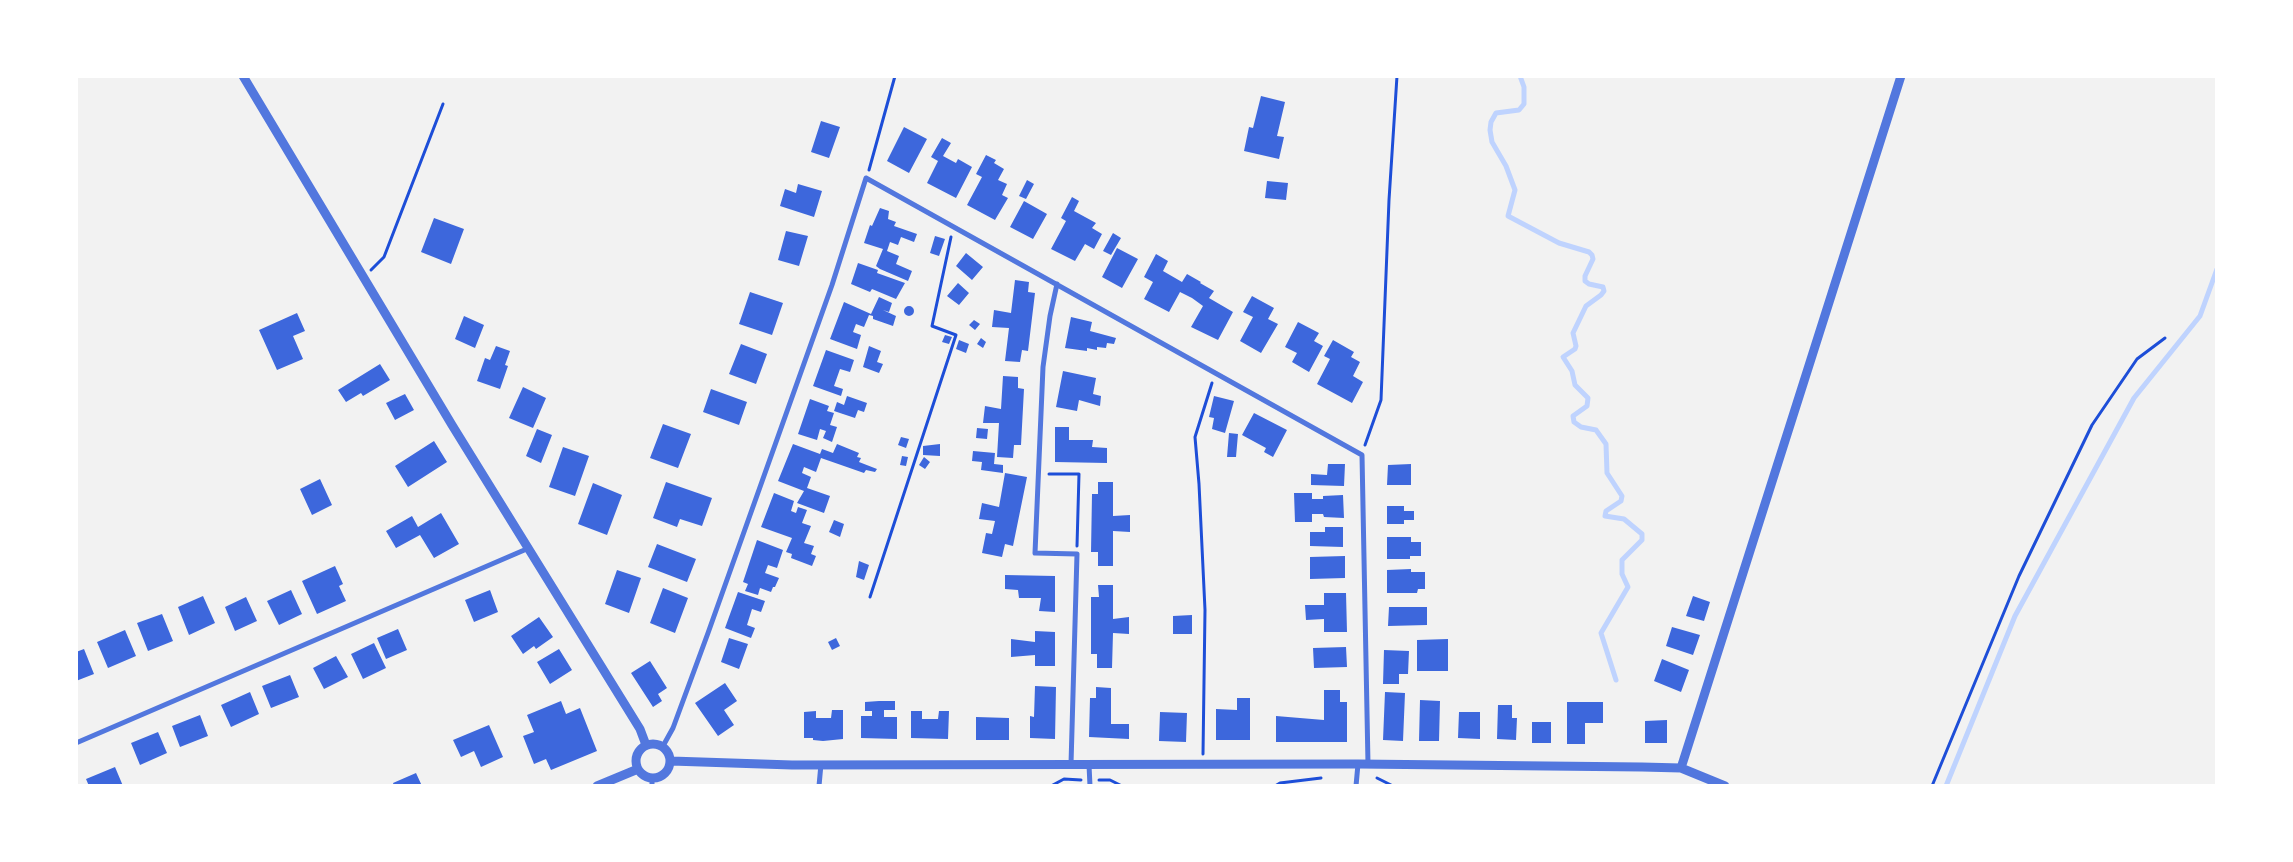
<!DOCTYPE html>
<html>
<head>
<meta charset="utf-8">
<style>
  body { margin:0 }
  #map { position:relative; width:2293px; height:862px; overflow:hidden; background:#f2f2f2; font-family:"Archivo Narrow",sans-serif }
  canvas { display:block }
  .frame { position:absolute; inset:0; border:78px solid #fff; pointer-events:none }
</style>
</head>
<body>
<div id="map">
<canvas width="2293" height="862"></canvas>
<div class="frame"></div>
</div>
<script>
const context = document.querySelector('canvas').getContext('2d');
context.lineJoin = 'round';
const poly = rows => new Path2D(rows.map(r => 'M' + r).join(''));
function strokePath(path, color, width, dash) { context.strokeStyle = color; context.lineWidth = width; context.lineCap = dash ? 'butt' : 'round'; context.setLineDash(dash || []); context.stroke(path); }
function fillPath(path, color) { context.fillStyle = color; context.fill(path, 'evenodd'); }
strokePath(poly([
  [1520,76,1524,87,1524,104,1519,110,1496,113,1491,122,1490,130,1492,142,1506,166,1515,190,1508,216,1559,243,1589,252,1592,255,1593,259,1585,276,1585,281,1589,284,1603,287,1604,291,1601,295,1586,306,1573,333,1576,346,1575,349,1563,357,1572,371,1575,385,1588,398,1587,406,1573,416,1574,422,1581,427,1596,430,1606,444,1607,473,1622,496,1621,501,1606,511,1605,516,1624,519,1642,534,1642,540,1622,560,1622,574,1628,587,1601,633,1616,680],
  [1946,786,2015,616,2134,398,2200,316,2217,269]
]), '#bfd3fe', 5);
fillPath(poly([
  [1261,96,1285,102,1277,136,1284,137,1279,159,1244,151,1249,127,1253,128],
  [821,121,840,127,829,158,811,152],
  [904,127,927,139,909,173,887,161],
  [942,138,951,143,943,156,956,163,958,159,972,167,956,198,927,183,938,161,931,157],
  [986,155,996,160,994,163,1004,169,998,180,1007,184,1002,195,1008,198,995,220,967,205,982,177,976,174],
  [1027,180,1034,184,1026,199,1019,196],
  [1267,181,1288,183,1286,200,1265,198],
  [798,184,822,191,814,217,780,206,785,189,796,193],
  [1072,197,1079,201,1074,211,1096,223,1092,228,1102,234,1094,249,1085,244,1075,261,1051,249,1066,221,1061,218],
  [1024,201,1047,214,1033,239,1010,227],
  [880,208,889,211,888,219,896,222,894,226,917,234,914,242,901,237,898,245,890,242,887,251,899,256,896,264,912,271,908,281,880,269,876,266,883,249,864,243,870,225,872,226],
  [434,218,464,229,451,264,421,252],
  [786,231,808,236,799,266,778,260],
  [1113,233,1121,238,1111,255,1103,251],
  [935,236,945,239,939,256,930,253],
  [1117,248,1138,259,1122,288,1102,277],
  [966,253,983,267,972,280,956,266],
  [1156,254,1168,261,1163,271,1182,282,1187,274,1201,282,1200,283,1214,291,1209,298,1233,312,1218,340,1191,327,1203,306,1192,298,1180,292,1169,312,1144,299,1153,282,1144,277],
  [858,263,878,270,877,273,905,283,896,299,872,289,870,292,851,284],
  [1015,280,1029,282,1028,292,1035,293,1028,351,1022,350,1020,362,1005,361,1009,328,992,327,994,310,1011,313],
  [958,283,969,293,959,305,947,296],
  [750,292,783,303,772,335,739,324],
  [1252,296,1274,308,1268,319,1278,324,1261,353,1240,341,1253,317,1243,312],
  [879,297,892,303,889,312,883,310,896,316,893,326,873,319,873,316,869,315,864,327,856,324,853,332,861,335,857,349,830,339,844,302,871,314],
  '904 311a5 5 0 1 1 10 0a5 5 0 1 1-10 0Z',
  [297,313,305,331,293,336,303,359,277,370,259,330],
  [464,316,484,325,475,348,455,339],
  [1071,317,1092,322,1090,331,1116,338,1114,344,1107,343,1106,348,1097,347,1097,350,1087,348,1087,351,1065,348],
  [974,320,980,324,975,330,969,325],
  [1298,322,1319,333,1314,341,1323,346,1309,372,1292,362,1297,353,1285,347],
  [945,335,952,337,949,344,942,342],
  [981,338,986,342,983,348,977,344],
  [959,340,969,344,966,353,956,349],
  [1333,340,1354,352,1351,357,1360,362,1353,376,1363,382,1352,403,1317,384,1330,359,1324,356],
  [741,344,767,354,756,384,729,374],
  [496,346,510,351,505,365,508,366,500,389,477,381,485,358,490,360],
  [869,346,881,351,877,362,883,364,879,373,863,367],
  [826,350,854,360,850,372,840,369,834,386,843,389,841,396,813,386],
  [380,364,390,380,363,396,361,393,346,402,338,390],
  [1063,371,1096,378,1093,394,1101,396,1100,406,1079,400,1077,411,1056,407],
  [1003,376,1018,377,1018,388,1024,389,1021,445,1014,445,1013,458,997,457,999,423,983,423,985,406,1001,409],
  [523,387,546,398,533,428,509,418],
  [711,389,747,402,739,425,703,412],
  [405,394,414,410,395,420,386,403],
  [847,396,867,403,864,412,858,410,855,418,834,411,837,402,844,405],
  [1214,396,1234,401,1225,433,1212,429,1214,418,1209,417],
  [810,399,829,406,827,411,834,413,830,425,837,427,832,442,823,438,826,431,820,429,817,440,798,434],
  [1254,413,1287,430,1273,457,1264,452,1266,448,1242,435],
  [663,424,691,434,678,468,650,458],
  [1055,427,1069,427,1069,440,1093,440,1092,447,1107,448,1107,463,1055,462],
  [977,428,988,429,987,439,976,438],
  [537,429,552,435,541,463,526,456],
  [1229,433,1238,434,1236,457,1227,457],
  [901,437,909,439,906,448,898,445],
  [434,441,447,462,408,487,395,466],
  [793,444,820,454,822,449,833,453,837,444,859,453,857,457,861,458,859,462,877,469,875,472,866,470,864,473,821,458,816,472,804,467,802,473,811,477,807,488,830,496,824,513,797,503,804,491,778,481],
  [940,444,940,456,923,455,923,446],
  [563,447,589,456,575,496,549,487],
  [973,451,995,453,994,464,1003,465,1003,473,981,470,982,462,972,461],
  [902,456,908,457,906,466,900,465],
  [924,457,930,462,925,469,919,465],
  [1328,464,1345,464,1344,486,1311,485,1311,474,1327,475],
  [1411,464,1411,485,1387,485,1388,465],
  [1005,473,1027,477,1013,546,1005,544,1002,557,982,553,986,533,992,534,995,521,979,519,982,503,999,507],
  [320,479,332,505,312,515,300,489],
  [666,482,712,498,702,526,680,519,677,527,653,518],
  [1098,482,1113,482,1113,516,1130,515,1130,532,1113,531,1113,566,1098,566,1098,552,1091,552,1092,494,1098,494],
  [593,483,622,495,607,535,578,524],
  [774,493,794,501,791,511,796,513,798,507,807,510,802,523,811,526,804,543,814,546,811,554,816,556,812,566,791,558,792,554,786,552,792,538,761,527],
  [1294,493,1312,493,1312,499,1323,499,1323,496,1343,495,1344,518,1324,517,1323,514,1312,514,1312,522,1295,522],
  [1387,506,1404,506,1404,511,1414,511,1414,520,1404,520,1404,524,1387,524],
  [441,513,459,544,434,558,420,535,396,548,386,531,412,516,418,527],
  [834,520,844,524,840,537,829,532],
  [1325,527,1343,527,1343,547,1310,546,1310,532,1325,532],
  [1387,537,1411,537,1411,542,1421,542,1421,556,1410,556,1410,559,1387,559],
  [757,540,783,550,777,568,768,565,765,573,779,578,775,587,773,587,771,592,760,588,758,595,745,591,748,584,743,582],
  [657,544,696,559,687,582,648,567],
  [1345,556,1345,578,1310,579,1310,557],
  [859,561,869,565,864,580,856,577],
  [335,566,343,584,339,586,346,601,317,614,302,581],
  [1411,569,1411,572,1425,572,1425,589,1418,589,1417,593,1387,593,1387,570],
  [617,570,641,578,629,613,605,604],
  [1005,575,1055,576,1055,612,1039,611,1041,598,1019,598,1018,590,1005,589],
  [1098,585,1113,585,1113,619,1129,617,1129,634,1113,633,1112,668,1097,668,1097,654,1091,654,1091,597,1099,597],
  [663,588,688,598,675,633,650,623],
  [291,590,302,614,279,625,267,601],
  [490,590,498,612,474,622,465,600],
  [738,592,765,601,761,612,752,609,747,625,755,628,751,638,725,628],
  [1324,593,1346,593,1347,632,1324,632,1324,619,1306,620,1305,605,1324,605],
  [203,596,215,623,189,635,178,607],
  [1693,596,1710,602,1704,621,1686,616],
  [246,597,257,621,235,631,225,607],
  [1389,607,1427,607,1427,625,1388,626],
  [162,614,173,641,148,651,137,623],
  [1192,615,1192,634,1173,634,1173,616],
  [539,617,553,637,536,649,534,646,523,654,511,636],
  [1672,627,1700,635,1693,655,1666,646],
  [398,629,407,650,386,659,377,638],
  [125,630,136,656,108,668,97,642],
  [1035,631,1055,632,1055,666,1035,666,1035,655,1011,657,1011,639,1035,642],
  [729,638,748,644,739,669,721,662],
  [836,638,840,646,832,650,828,642],
  [1448,639,1448,671,1417,671,1417,640],
  [374,643,386,668,363,679,351,654],
  [1346,647,1347,667,1314,668,1313,648],
  [84,649,94,674,76,681,76,652],
  [559,649,572,670,550,684,537,662],
  [1384,650,1409,651,1408,674,1399,674,1399,684,1383,684],
  [336,656,348,677,324,689,313,668],
  [1662,659,1689,670,1681,692,1654,681],
  [650,661,667,688,658,694,662,701,653,707,631,673],
  [290,675,299,697,271,708,262,686],
  [725,683,737,701,724,710,734,725,718,736,695,703],
  [1035,686,1056,687,1055,739,1030,738,1030,716,1034,717],
  [1096,687,1111,688,1111,724,1129,724,1129,739,1089,737,1090,698,1096,698],
  [1324,690,1340,690,1340,702,1347,702,1347,742,1276,742,1276,716,1324,720],
  [250,692,259,714,231,727,221,705],
  [1385,692,1405,693,1403,741,1383,740],
  [1237,698,1250,698,1250,740,1216,740,1216,709,1237,710],
  [1420,700,1440,701,1439,741,1419,741],
  [561,701,566,714,580,708,597,751,551,770,546,759,534,764,523,736,534,732,527,715],
  [879,701,895,701,895,710,884,710,884,717,897,717,897,739,861,738,861,716,872,716,872,711,865,711,865,702],
  [1567,702,1603,702,1603,723,1585,723,1585,744,1567,744],
  [1498,705,1512,705,1512,718,1517,718,1516,740,1497,739],
  [832,710,843,710,843,739,823,741,813,740,813,738,804,738,804,712,816,711,816,718,831,718],
  [911,711,922,711,922,719,938,719,939,711,949,711,948,739,911,738],
  [1160,712,1187,713,1186,742,1159,741],
  [1459,712,1480,712,1480,739,1458,738],
  [200,715,208,736,180,747,172,726],
  [976,717,1009,718,1009,740,976,740],
  [1667,720,1667,743,1645,743,1645,721],
  [1532,722,1551,722,1551,743,1532,743],
  [489,725,503,757,481,767,474,751,461,757,453,740],
  [158,732,167,753,140,765,131,743],
  [115,767,123,786,89,786,86,779],
  [416,773,422,786,394,786,393,783]
]), '#3d67dc');
strokePath(poly([
  [869,170,895,76],
  [371,270,384,257,443,104],
  [1365,445,1381,400,1389,200,1397,76],
  [1049,474,1079,474,1077,546],
  [870,597,956,335,932,326,951,237],
  [1203,754,1205,610,1199,484,1195,437,1212,383],
  [1377,778,1393,786],
  [1099,780,1110,780,1122,786],
  [1051,786,1064,779,1081,780],
  [1275,786,1280,783,1321,778],
  [1932,786,2019,576,2092,425,2137,359,2165,338]
]), '#1d4ed8', 3);
strokePath(poly([
  [1057,284,1050,316,1043,367,1035,553,1077,554,1071,764],
  [76,743,529,548],
  [663,746,673,728,708,633,832,285,866,178,1362,455,1368,764],
  [1089,765,1090,786],
  [652,786,652,778],
  [819,786,821,764],
  [1356,786,1358,764]
]), '#5277de', 5);
strokePath(poly([
  [243,76,452,425,640,729,646,745],
  '636 761a17 17 0 1 1 34 0a17 17 0 1 1-34 0Z',
  [671,761,792,765,1358,764,1642,767,1681,768,1725,786],
  [1681,768,1901,76],
  [597,786,638,769]
]), '#5277de', 9);
</script>
</body>
</html>
